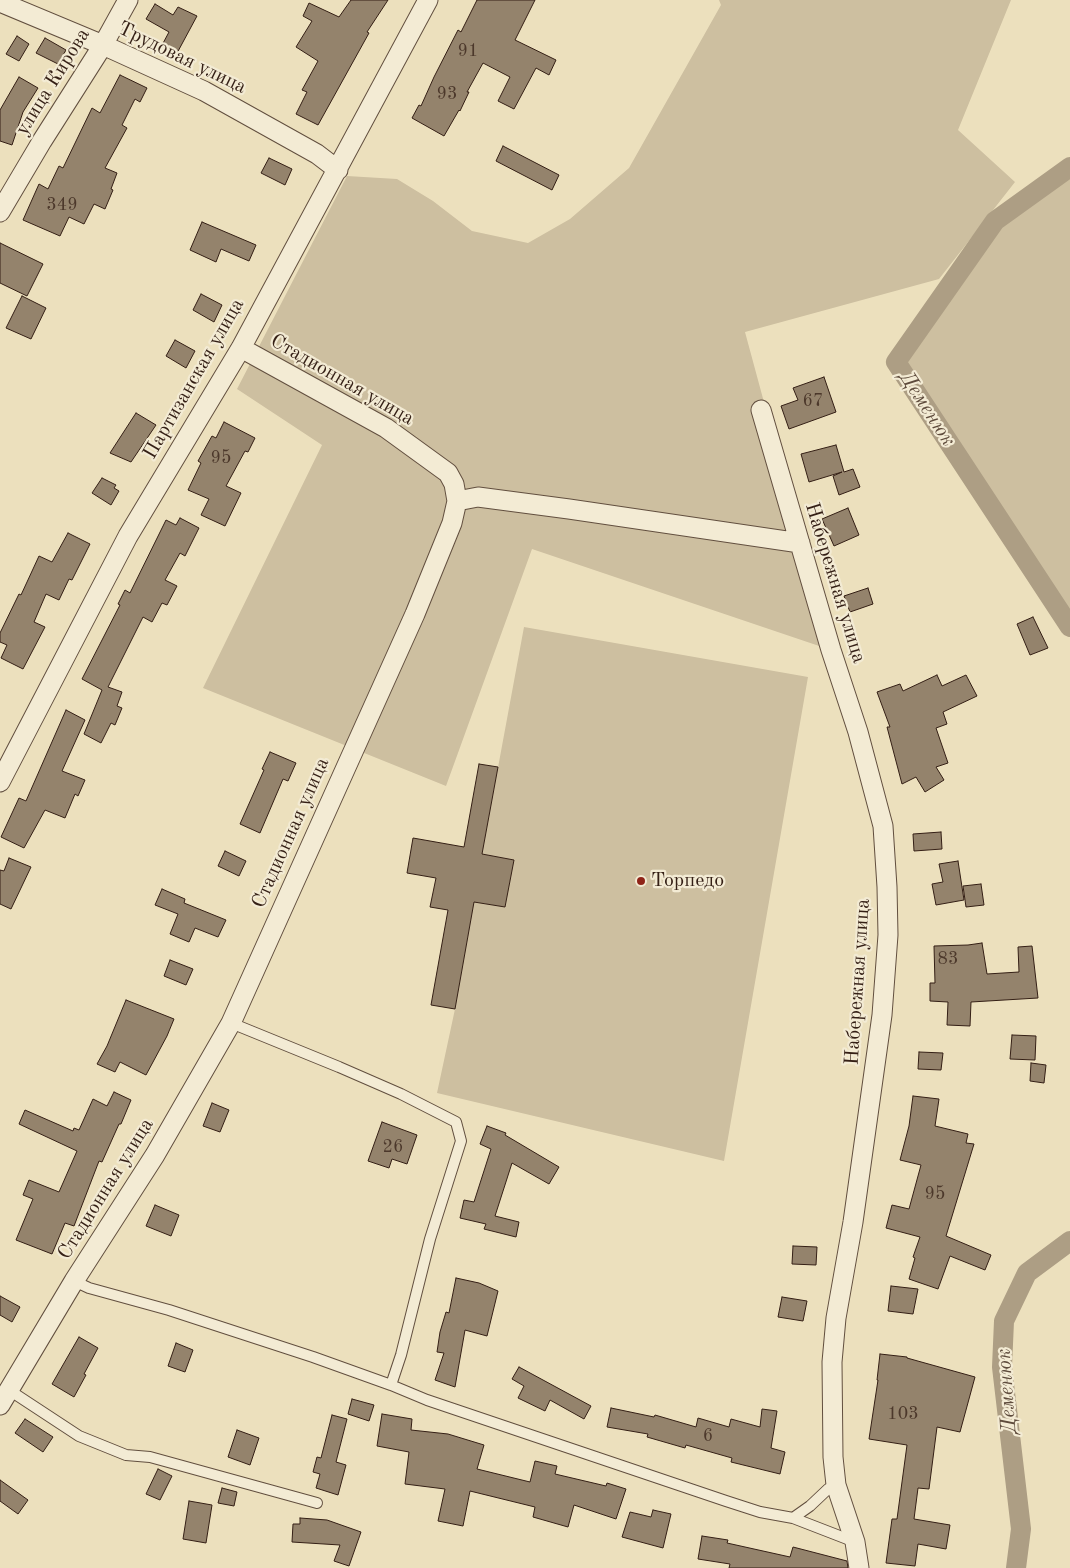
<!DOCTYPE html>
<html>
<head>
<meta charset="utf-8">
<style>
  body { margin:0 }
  canvas { display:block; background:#ece0bd }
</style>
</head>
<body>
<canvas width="1070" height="1568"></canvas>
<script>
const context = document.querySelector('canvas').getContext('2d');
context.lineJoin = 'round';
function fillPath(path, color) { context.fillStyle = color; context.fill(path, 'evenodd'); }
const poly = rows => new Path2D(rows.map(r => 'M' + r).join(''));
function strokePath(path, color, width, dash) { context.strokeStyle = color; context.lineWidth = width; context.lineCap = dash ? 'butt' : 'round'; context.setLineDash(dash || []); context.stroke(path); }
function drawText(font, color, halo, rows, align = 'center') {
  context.font = font + ' "Old Standard TT",serif'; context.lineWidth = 4.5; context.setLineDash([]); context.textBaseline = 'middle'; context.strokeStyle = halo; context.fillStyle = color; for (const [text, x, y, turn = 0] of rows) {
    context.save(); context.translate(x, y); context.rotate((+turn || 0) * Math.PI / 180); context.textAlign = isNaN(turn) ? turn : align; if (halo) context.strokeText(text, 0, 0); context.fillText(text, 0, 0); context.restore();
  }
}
fillPath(poly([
  [719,0,1011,0,958,130,1015,182,939,279,745,332,831,650,532,549,446,786,203,688,322,445,237,389,347,176,397,179,433,201,472,231,528,243,570,219,629,168,721,5],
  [1070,167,1070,627,896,362,995,221],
  [524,627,808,677,724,1161,437,1093,455,1009,474,902,505,907,514,860,482,854]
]), '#cdbfa0');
strokePath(poly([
  [1070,167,995,221,896,362,1070,627],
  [1016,1568,1021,1529,1002,1367,1004,1321,1027,1273,1070,1241]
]), '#ad9e84', 20);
const building = poly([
  [351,0,388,0,367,32,369,33,318,125,296,114,307,92,302,90,318,61,296,47,312,21,303,16,309,3,339,17,351,0],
  [477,0,535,0,515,40,556,60,549,75,536,68,514,109,498,101,510,77,483,63,467,92,469,92,460,111,459,110,444,136,412,118,419,105,421,106,434,77,458,30,461,32,477,0],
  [155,4,173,15,178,7,197,16,176,55,161,47,169,32,146,19,155,4],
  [17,36,29,44,19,61,6,54,17,36],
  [45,38,66,50,58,64,36,53,45,38],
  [120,75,147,88,140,102,135,99,122,125,127,128,105,168,117,173,111,189,113,190,105,209,94,204,84,224,69,217,60,236,23,220,39,184,48,189,59,166,63,168,92,108,100,113,120,75],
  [19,77,38,88,23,112,12,145,0,141,0,110,19,77],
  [503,146,559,175,552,190,496,161,503,146],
  [269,158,292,169,285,185,261,173,269,158],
  [202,222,256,245,249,261,221,249,216,262,190,250,202,222],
  [0,243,43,264,27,296,0,283,0,243],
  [201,294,222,305,214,322,193,310,201,294],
  [22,296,46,308,31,339,6,328,22,296],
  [175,340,195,351,186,368,166,356,175,340],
  [824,377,836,412,789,429,781,406,798,400,793,388,824,377],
  [136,413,156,425,131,462,110,453,136,413],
  [224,422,255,438,248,452,245,451,226,486,241,493,225,526,201,515,209,499,188,490,201,463,198,461,212,436,216,438,224,422],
  [836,445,844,472,853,469,860,487,839,495,833,476,842,472,809,482,801,454,836,445],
  [102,478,116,485,114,488,119,491,111,505,92,493,102,478],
  [848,508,859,535,834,546,822,519,848,508],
  [180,518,199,528,185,556,180,553,165,580,177,586,167,605,162,603,152,622,143,617,108,687,122,692,117,706,122,708,115,725,111,723,101,743,84,734,102,690,82,679,120,605,118,604,125,590,130,593,166,520,176,525,180,518],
  [68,533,90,544,72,580,69,579,59,600,46,594,34,622,45,627,23,669,1,658,7,645,0,642,0,633,19,594,21,595,39,556,52,562,68,533],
  [868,588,873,604,850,612,844,596,868,588],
  [1033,617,1048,648,1030,655,1017,624,1033,617],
  [937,675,942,686,966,675,977,696,943,712,947,724,936,728,948,763,936,767,944,780,925,792,916,777,902,784,887,727,890,727,877,692,900,684,903,691,937,675],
  [66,710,85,720,62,771,85,780,78,796,75,794,65,818,45,810,24,848,1,837,19,798,26,801,66,710],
  [270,752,296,763,288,781,283,779,260,833,240,824,264,770,262,769,270,752],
  [479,764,498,767,482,854,514,860,505,907,474,902,455,1009,431,1005,448,910,430,907,436,878,407,873,413,838,464,847,479,764],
  [941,832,942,849,914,851,913,834,941,832],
  [225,851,246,861,239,876,218,866,225,851],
  [9,858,31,867,11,909,0,904,0,870,4,871,9,858],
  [958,861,964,900,936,905,932,884,943,882,939,864,958,861],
  [981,884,984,905,966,907,963,886,981,884],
  [162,889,185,899,184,903,226,920,218,937,195,928,189,942,170,934,178,914,155,905,162,889],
  [982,943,987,974,1019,972,1018,947,1032,946,1038,998,971,1002,970,1026,947,1025,948,1002,930,1001,930,983,935,983,934,946,968,945,982,943],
  [170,960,193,969,186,985,164,976,170,960],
  [126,1000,174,1019,167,1036,146,1075,120,1062,115,1072,97,1064,107,1046,126,1000],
  [1012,1035,1036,1036,1035,1060,1010,1059,1012,1035],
  [919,1052,943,1053,941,1070,918,1069,919,1052],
  [1031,1063,1046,1065,1044,1083,1030,1081,1031,1063],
  [114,1092,131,1100,121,1124,119,1124,102,1162,99,1161,74,1226,65,1223,52,1254,16,1240,33,1199,23,1195,29,1180,59,1192,77,1151,19,1124,25,1110,73,1131,74,1128,79,1130,93,1099,107,1106,114,1092],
  [913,1096,939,1099,935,1126,968,1134,966,1143,974,1144,946,1236,991,1255,985,1270,950,1256,938,1289,909,1279,915,1258,913,1257,920,1237,886,1228,892,1205,909,1209,921,1165,900,1160,909,1126,913,1096],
  [212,1103,229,1110,220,1132,203,1126,212,1103],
  [382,1122,417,1135,407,1164,392,1159,389,1168,368,1161,382,1122],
  [487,1126,506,1133,505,1135,559,1167,549,1184,512,1163,495,1216,519,1222,516,1237,484,1229,486,1224,460,1218,464,1200,474,1202,491,1149,480,1144,487,1126],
  [155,1205,179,1215,171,1236,146,1226,155,1205],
  [793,1246,817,1247,816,1265,792,1264,793,1246],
  [456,1278,479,1283,498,1291,487,1336,465,1330,455,1387,435,1380,444,1353,437,1352,440,1332,446,1312,449,1313,456,1278],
  [891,1286,918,1289,913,1314,888,1311,891,1286],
  [0,1296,20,1307,12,1322,0,1315,0,1296],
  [782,1297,807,1301,803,1321,778,1317,782,1297],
  [79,1337,98,1348,84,1374,86,1375,74,1397,52,1384,79,1337],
  [176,1343,193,1350,185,1372,168,1366,176,1343],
  [880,1354,907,1357,907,1358,975,1377,960,1432,937,1427,929,1489,918,1488,914,1519,950,1525,946,1549,918,1544,915,1566,886,1563,892,1519,897,1519,907,1445,869,1439,878,1380,877,1380,880,1354],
  [519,1367,591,1406,584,1419,550,1400,545,1411,518,1398,524,1386,512,1379,519,1367],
  [352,1399,374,1405,369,1421,348,1414,352,1399],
  [611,1408,654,1417,655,1415,696,1427,698,1418,729,1427,731,1419,760,1427,762,1409,777,1411,771,1448,785,1452,780,1474,731,1462,732,1458,686,1445,685,1448,647,1437,648,1434,607,1427,611,1408],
  [382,1414,412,1419,411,1430,448,1434,484,1445,477,1469,530,1482,535,1461,557,1466,555,1474,606,1486,607,1483,626,1489,616,1519,574,1505,568,1527,533,1517,535,1507,470,1491,463,1526,438,1521,445,1489,405,1484,409,1452,377,1446,382,1414],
  [332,1415,347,1419,336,1462,346,1465,338,1495,316,1488,320,1474,313,1472,317,1457,321,1458,332,1415],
  [25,1419,53,1437,43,1452,15,1433,25,1419],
  [237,1430,259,1438,250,1465,228,1457,237,1430],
  [158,1469,172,1476,160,1500,146,1494,158,1469],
  [0,1480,28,1500,18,1514,0,1501,0,1480],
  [222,1488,237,1492,234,1506,218,1503,222,1488],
  [189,1501,212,1505,206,1543,183,1539,189,1501],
  [653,1510,671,1514,663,1548,622,1537,630,1512,651,1517,653,1510],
  [300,1518,327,1520,361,1532,349,1566,334,1561,340,1545,292,1542,293,1524,300,1524,300,1518],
  [702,1536,728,1540,727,1543,790,1557,793,1547,847,1561,848,1568,729,1568,730,1564,698,1559,702,1536]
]);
fillPath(building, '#94836c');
strokePath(building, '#341f15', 1);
const lane = poly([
  [231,1023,339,1067,401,1094,456,1122,461,1141,430,1239,401,1355,391,1385],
  [74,1281,89,1288,169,1310,313,1357,391,1385,427,1400,726,1501,760,1512,793,1518,855,1542],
  [9,1390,79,1436,126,1455,150,1457,317,1503],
  [793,1518,810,1506,828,1489,836,1485]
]);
const street = poly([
  [0,2,103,45,204,91,317,154,338,170],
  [0,212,42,141,103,45,128,0],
  [761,410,831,650,858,732,883,826,887,887,888,935,882,1015,853,1222,836,1318,832,1362,833,1457,836,1485,855,1542,859,1568],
  [457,501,478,497,569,509,800,543],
  [0,782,128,536,241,348,428,0],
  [0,1405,74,1281,155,1155,231,1023,415,614,452,523,457,501,454,484,448,473,386,428,241,348]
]);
strokePath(lane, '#624f3f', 12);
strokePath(street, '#624f3f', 21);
strokePath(lane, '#f3ebd4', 10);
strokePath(street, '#f3ebd4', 19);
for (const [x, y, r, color] of [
  [641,881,5,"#8f2418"]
]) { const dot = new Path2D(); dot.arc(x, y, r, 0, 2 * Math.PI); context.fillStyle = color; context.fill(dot); strokePath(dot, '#f3ebd4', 2); }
drawText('18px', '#4c382b', null, [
  ["91",468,51],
  ["93",447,94],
  ["349",62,205],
  ["67",813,401],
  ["95",221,458],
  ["83",948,959],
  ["26",393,1147],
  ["95",935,1194],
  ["103",903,1414],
  ["6",708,1436]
]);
drawText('20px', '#341f15', '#f3ebd4', [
  ["Трудовая улица",182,58,26],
  ["улица Кирова",53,82,-58],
  ["Партизанская улица",194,379,-60],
  ["Стадионная улица",342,380,30],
  ["Набережная улица",835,583,73],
  ["Стадионная улица",291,833,-66],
  ["Набережная улица",858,982,-86],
  ["Стадионная улица",106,1189,-58]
]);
drawText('20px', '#341f15', '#f3ebd4', [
  ["Торпедо",651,881]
], 'left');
drawText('italic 21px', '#5e4b3c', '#f3ebd4', [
  ["Деменюк",927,409,57],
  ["Деменюк",1007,1391,-94]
]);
</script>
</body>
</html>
